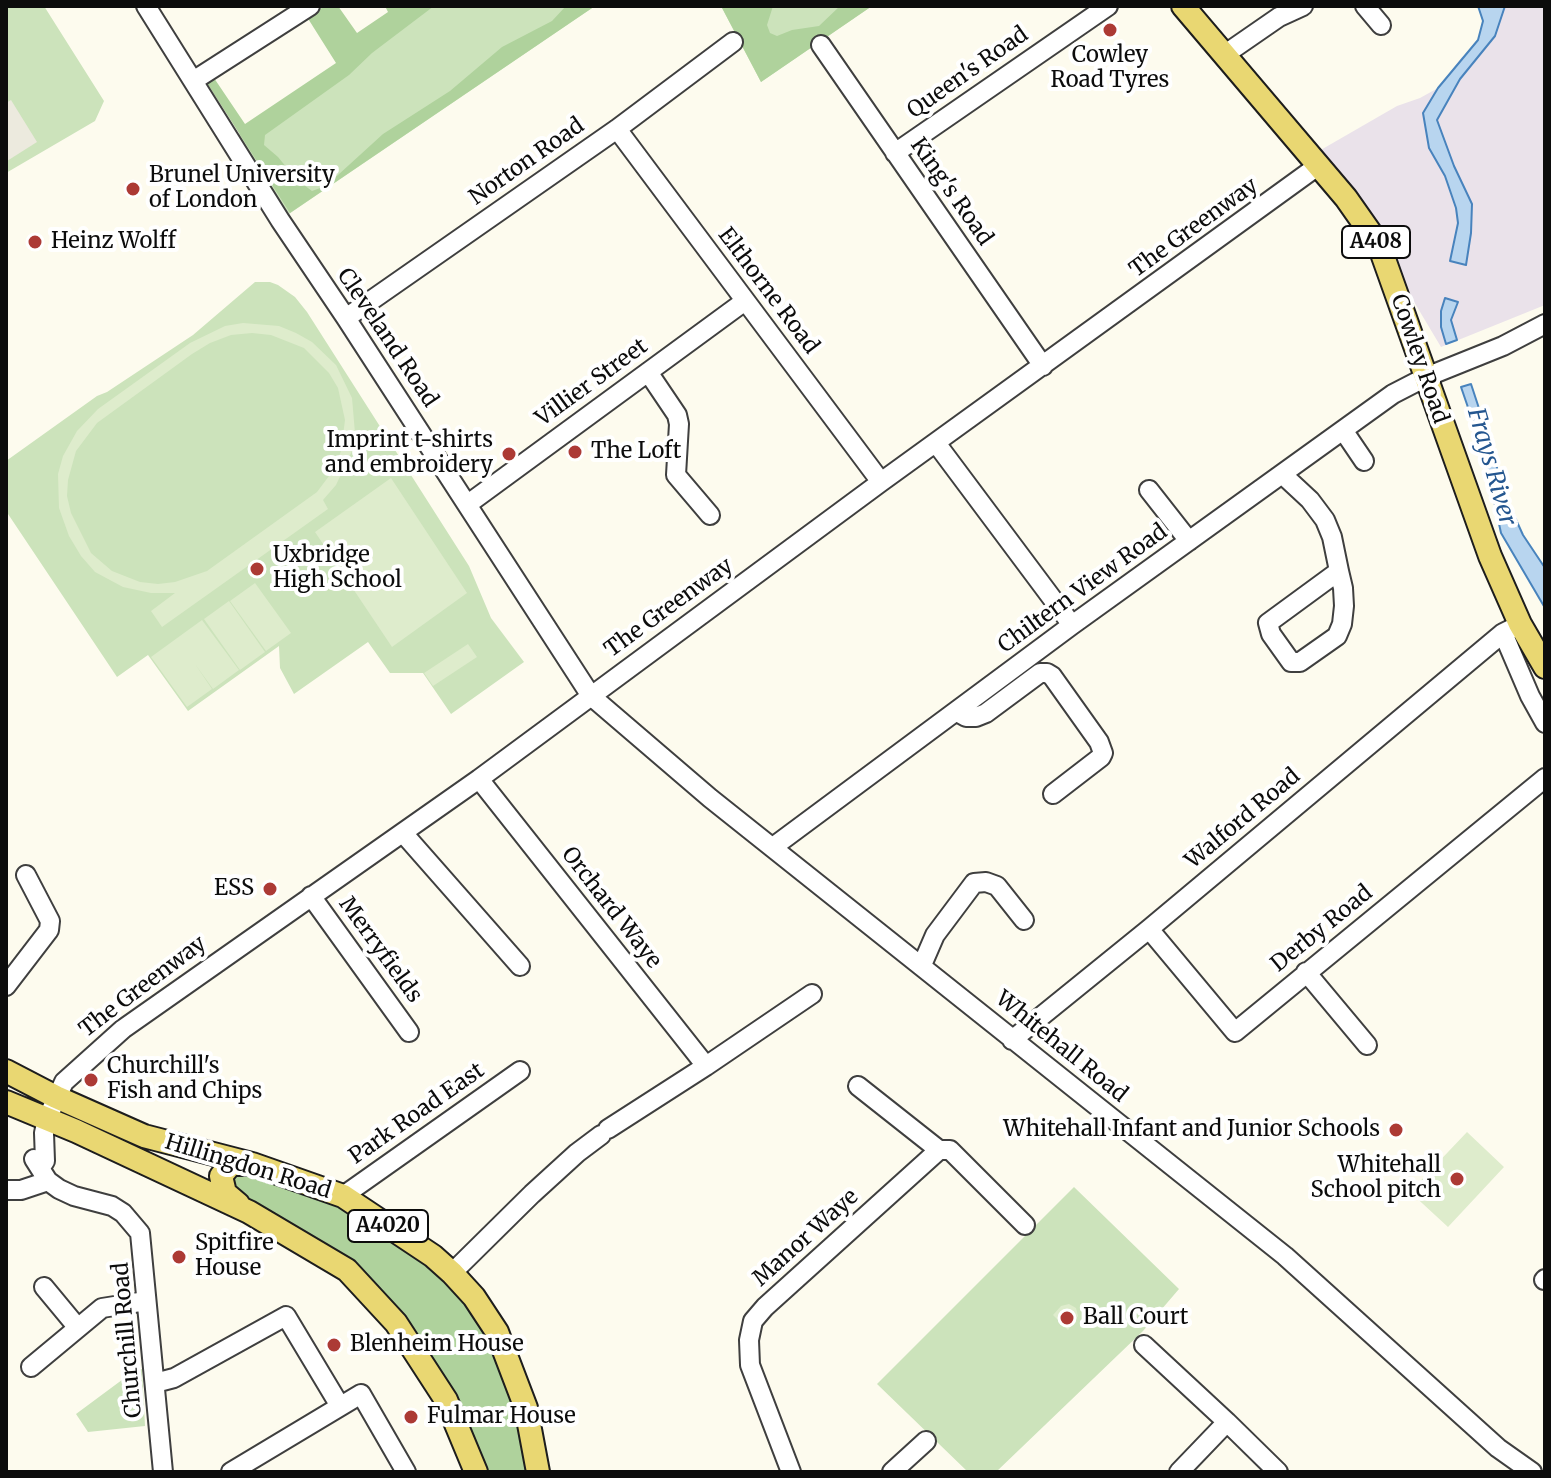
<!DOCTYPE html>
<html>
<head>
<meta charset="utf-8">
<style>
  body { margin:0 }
  #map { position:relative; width:1551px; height:1478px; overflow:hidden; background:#fdfbee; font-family:Merriweather,serif }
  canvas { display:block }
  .frame { position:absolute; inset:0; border:8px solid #0c0c0c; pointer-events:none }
</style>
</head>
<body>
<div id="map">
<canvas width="1551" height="1478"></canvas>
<div class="frame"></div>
</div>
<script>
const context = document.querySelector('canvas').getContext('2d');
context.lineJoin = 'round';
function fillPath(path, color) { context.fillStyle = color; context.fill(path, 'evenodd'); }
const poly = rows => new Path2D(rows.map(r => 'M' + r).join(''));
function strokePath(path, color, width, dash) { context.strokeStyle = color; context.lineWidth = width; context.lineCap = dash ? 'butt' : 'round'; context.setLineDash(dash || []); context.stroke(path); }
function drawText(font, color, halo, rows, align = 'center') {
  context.font = font + ' Merriweather,serif'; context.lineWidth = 8; context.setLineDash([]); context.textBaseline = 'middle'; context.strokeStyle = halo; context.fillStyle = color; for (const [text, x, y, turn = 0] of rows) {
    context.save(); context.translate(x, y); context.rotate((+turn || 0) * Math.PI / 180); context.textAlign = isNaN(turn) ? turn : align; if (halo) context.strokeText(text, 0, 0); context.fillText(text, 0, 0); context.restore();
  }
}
fillPath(poly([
  [1505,6,1545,6,1545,305,1441,347,1380,245,1312,155,1397,106,1420,98,1438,88,1462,57,1495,36]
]), '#eae2ea');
fillPath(poly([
  [6,6,44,6,104,101,95,121,6,173],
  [428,6,595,6,280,220,229,141],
  [721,6,872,6,761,82],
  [255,282,270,282,278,285,295,297,307,312,469,566,491,618,524,662,451,714,423,673,390,673,368,642,294,694,280,668,279,646,188,711,148,655,117,677,6,511,6,461,97,396,107,392,193,335],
  [1074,1187,1179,1289,1143,1331,996,1472,968,1472,877,1384],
  [142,1369,145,1426,88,1432,76,1414,134,1371]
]), '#cce3bb');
fillPath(poly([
  [325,6,338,6,357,33,388,12,385,6,434,6,372,53,349,75,265,135,264,145,278,157,296,179,312,191,323,187,338,175,383,134,450,91,502,47,552,21,566,6,595,6,290,213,207,83,214,78,245,124,336,63,307,17],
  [721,6,773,6,767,25,770,33,777,36,792,30,819,26,840,6,872,6,761,82],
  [231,1164,343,1196,474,1297,538,1472,476,1472,446,1400,347,1270,249,1212,224,1169]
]), '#afd29c');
fillPath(poly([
  [243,323,279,326,296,333,312,342,336,365,352,398,355,433,352,451,336,485,323,500,328,509,162,627,151,611,175,593,151,593,123,587,95,572,81,556,69,536,59,508,58,474,63,456,77,431,98,409,190,343,225,326],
  [252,333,271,335,304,348,329,373,338,388,345,420,341,451,335,468,317,492,207,571,175,582,158,584,140,582,112,571,91,553,71,513,67,496,68,480,76,451,97,423,192,354,210,343,231,335],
  [391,478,467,593,392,647,315,532],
  [255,583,291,633,266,651,230,601],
  [229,601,265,652,240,670,204,619],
  [202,620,239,670,213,689,195,664,212,689,187,707,151,657],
  [468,644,477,657,433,686,424,673],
  [1467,1132,1504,1167,1448,1227,1410,1192],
  [1069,1304,1076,1308,1078,1316,1068,1330,1053,1315,1061,1306]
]), '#deeccc');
fillPath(poly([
  [11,100,37,142,7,161,6,103]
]), '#eceade');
const water = poly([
  [1478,6,1505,6,1495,36,1460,79,1437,120,1454,166,1472,204,1471,233,1466,265,1450,261,1458,223,1456,208,1445,176,1429,148,1423,113,1438,88,1478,40,1483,21,1478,6],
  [1445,298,1458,302,1451,320,1457,340,1446,344,1441,327,1441,311,1445,298],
  [1471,384,1493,451,1502,489,1523,535,1545,568,1545,608,1501,533,1484,454,1461,387,1471,384]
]);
fillPath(water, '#b8d5ef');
strokePath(water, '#4883bd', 2);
const minor = poly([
  [146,6,280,220,346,318,591,696,710,798,1285,1256,1498,1448,1532,1472],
  [1365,6,1381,25],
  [821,45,1043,366],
  [1224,55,1279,17,1303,6],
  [193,81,310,6],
  [617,129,881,482],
  [895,153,1108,6],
  [346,318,617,129,733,42],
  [648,372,677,415,679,424,676,475,710,515],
  [1343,430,1364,461],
  [936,443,1072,625],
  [1282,474,1310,500,1325,520,1332,537,1339,571,1343,588,1344,606,1342,624,1337,636,1300,662,1291,662,1271,634,1268,623,1339,571],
  [1149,490,1189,541],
  [468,504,745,301],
  [1511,629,1503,633,1530,696,1545,723],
  [957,712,966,717,976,717,986,713,1040,673,1047,673,1052,676,1099,742,1103,753,1101,757,1053,794],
  [479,779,706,1066,812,994],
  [403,833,520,966],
  [773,847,1072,625,1393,394,1426,377,1503,346,1545,324],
  [311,896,409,1032],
  [1149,929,1235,1032,1545,778],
  [922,965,935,935,974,883,986,882,997,886,1024,920],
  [1306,972,1367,1045],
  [6,986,49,930,50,921,26,875],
  [1012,1040,1149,929,1503,633],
  [858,1086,939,1150],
  [608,1129,706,1066],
  [34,1159,48,1181,59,1189,74,1196,112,1206,123,1213,140,1233,163,1472],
  [41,1167,45,1161,44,1133,47,1119,64,1082,123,1029,479,779,881,482,1319,165],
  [6,1190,21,1190,48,1181],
  [343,1196,520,1071],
  [452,1273,532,1194,577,1153,601,1135],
  [1544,1280,1545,1279],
  [44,1287,78,1328],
  [1144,1345,1227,1422],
  [31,1367,102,1308,146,1301],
  [155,1383,174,1378,286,1316,340,1406],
  [231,1472,361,1394,406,1472],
  [791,1472,750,1365,749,1340,753,1321,765,1307,939,1150,950,1150,1025,1225],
  [892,1472,926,1441],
  [1179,1472,1227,1422,1278,1472]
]);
const major = poly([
  [1183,6,1346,198,1379,245,1490,556,1520,624,1545,667],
  [6,1071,56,1097,144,1136,252,1164,343,1196,433,1256,452,1273,474,1297,497,1332,526,1408,538,1472],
  [6,1102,76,1131,249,1212,347,1270,396,1323,446,1400,476,1472],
  [238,1204,225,1193,221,1176,231,1164,249,1164]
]);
strokePath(minor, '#3f3f3f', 22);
strokePath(major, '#1d1d1d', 26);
strokePath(minor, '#fff', 18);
strokePath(major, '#e9d772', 22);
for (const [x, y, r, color] of [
  [1110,30,8,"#ac3a35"],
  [133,189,8,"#ac3a35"],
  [35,242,8,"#ac3a35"],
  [575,452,8,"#ac3a35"],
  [509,454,8,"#ac3a35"],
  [257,569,8,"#ac3a35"],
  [270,889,8,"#ac3a35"],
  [91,1080,8,"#ac3a35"],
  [1396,1130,8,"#ac3a35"],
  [1457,1179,8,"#ac3a35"],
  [179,1257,8,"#ac3a35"],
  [1067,1318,8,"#ac3a35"],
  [334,1345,8,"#ac3a35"],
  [411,1417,8,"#ac3a35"]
]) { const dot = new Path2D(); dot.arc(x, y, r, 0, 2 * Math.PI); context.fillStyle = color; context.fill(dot); strokePath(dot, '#fff', 3); }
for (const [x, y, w] of [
  [1376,242,68],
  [388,1226,80]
]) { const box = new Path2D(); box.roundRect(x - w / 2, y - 16, w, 32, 6); context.fillStyle = '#fff'; context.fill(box); strokePath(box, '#0c0c0c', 2); }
drawText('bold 20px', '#0c0c0c', null, [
  ["A408",1376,242],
  ["A4020",388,1226]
]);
drawText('22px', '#0c0c0c', '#fff', [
  ["Cowley",1110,56,"center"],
  ["Road Tyres",1110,81,"center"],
  ["Brunel University",149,176],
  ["of London",149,201],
  ["Heinz Wolff",51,242],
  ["Imprint t-shirts",493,441,"right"],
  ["and embroidery",493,466,"right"],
  ["The Loft",591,452],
  ["Uxbridge",273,556],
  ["High School",273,581],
  ["ESS",254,889,"right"],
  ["Churchill's",107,1067],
  ["Fish and Chips",107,1092],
  ["Whitehall Infant and Junior Schools",1380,1130,"right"],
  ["Whitehall",1441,1166,"right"],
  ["School pitch",1441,1191,"right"],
  ["Spitfire",195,1244],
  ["House",195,1269],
  ["Ball Court",1083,1318],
  ["Blenheim House",350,1345],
  ["Fulmar House",427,1417]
], 'left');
drawText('22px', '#0c0c0c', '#fff', [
  ["Queen's Road",968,73,-35],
  ["Norton Road",527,162,-35],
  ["King's Road",951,192,55],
  ["The Greenway",1194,228,-36],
  ["Elthorne Road",768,291,53],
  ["Cleveland Road",387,338,56],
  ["Cowley Road",1419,359,71],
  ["Villier Street",592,383,-36],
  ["Chiltern View Road",1083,589,-36],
  ["The Greenway",669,608,-36],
  ["Walford Road",1243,819,-40],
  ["Orchard Waye",611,908,52],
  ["Derby Road",1322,929,-39],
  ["Merryfields",380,950,54],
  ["The Greenway",143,987,-37],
  ["Whitehall Road",1061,1047,39],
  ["Park Road East",417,1114,-35],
  ["Hillingdon Road",248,1167,17],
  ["Manor Waye",806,1238,-42],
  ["Churchill Road",128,1340,-95]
]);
drawText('italic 24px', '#24568f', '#fff', [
  ["Frays River",1491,467,74]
]);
</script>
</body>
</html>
